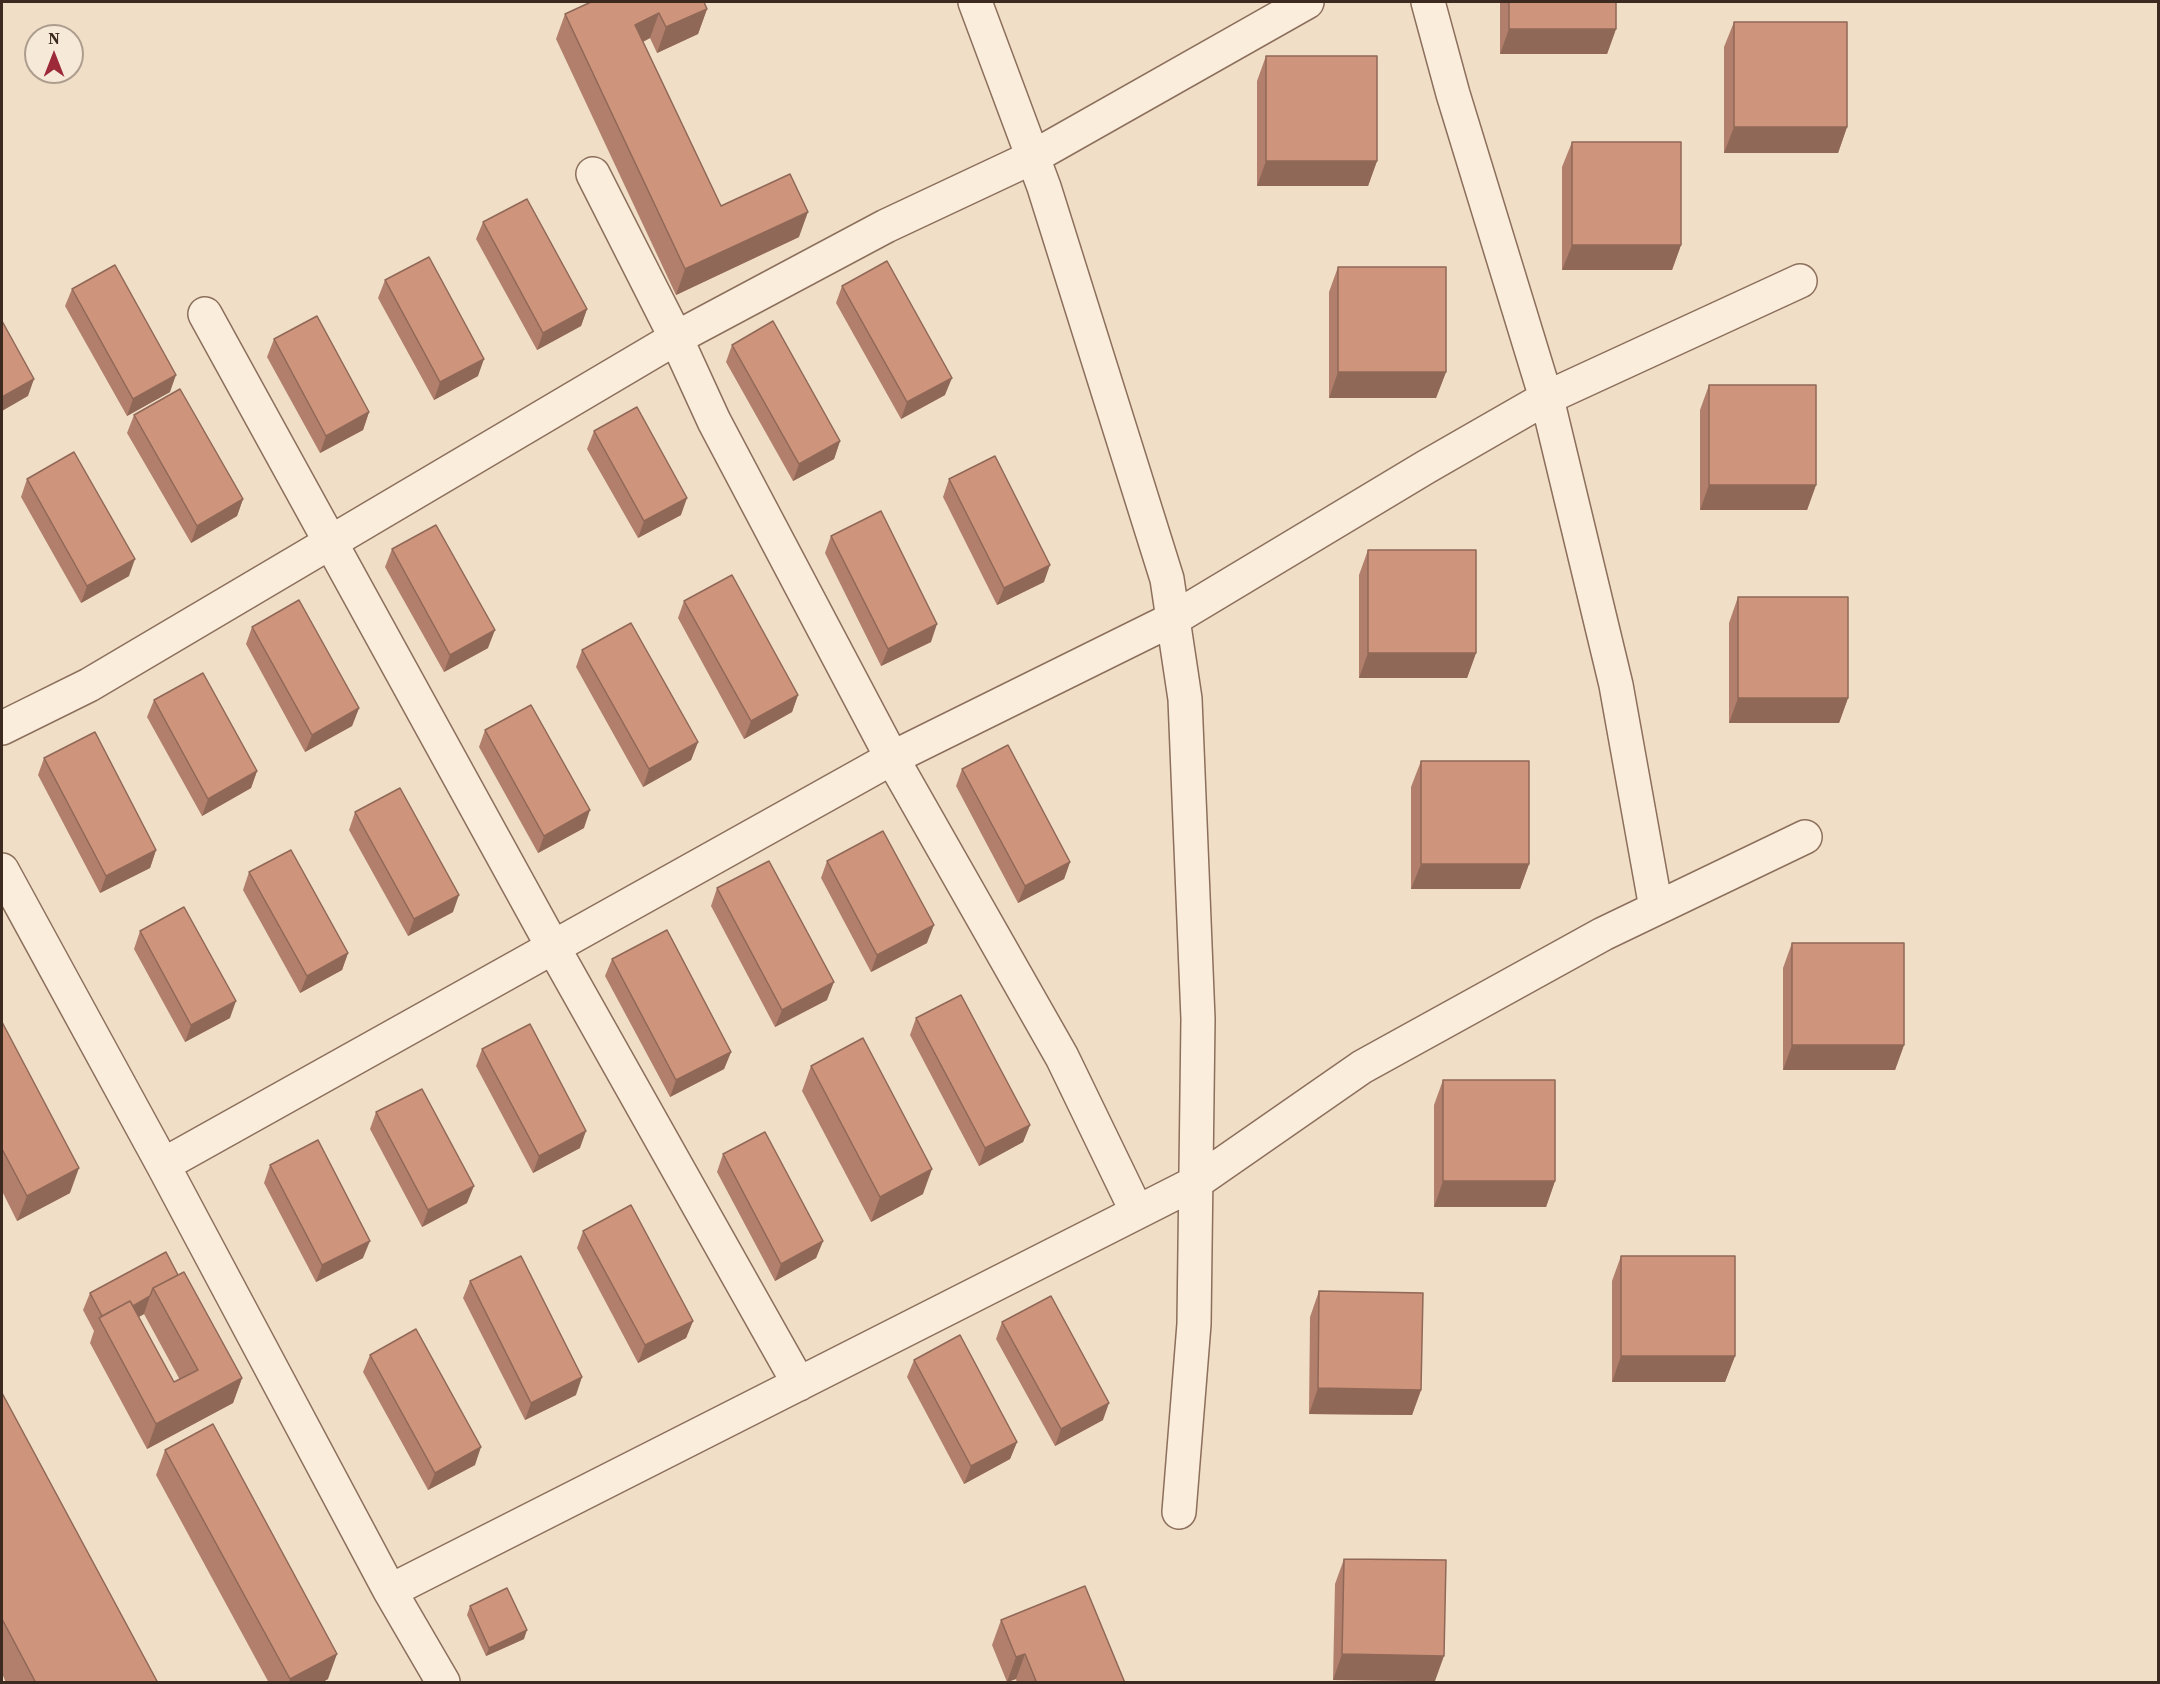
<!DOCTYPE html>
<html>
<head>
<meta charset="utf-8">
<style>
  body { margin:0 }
  #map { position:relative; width:2160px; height:1684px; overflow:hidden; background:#f0dec7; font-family:"Source Serif 4",serif }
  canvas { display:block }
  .frame { position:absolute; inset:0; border:3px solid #3c2a20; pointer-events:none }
  .north { position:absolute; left:24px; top:24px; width:60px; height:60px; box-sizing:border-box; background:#f7e9d7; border:2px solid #ac9d8e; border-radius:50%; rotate:0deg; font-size:16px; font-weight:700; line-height:24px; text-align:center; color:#3c2a20 }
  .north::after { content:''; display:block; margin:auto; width:21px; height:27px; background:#9c2a39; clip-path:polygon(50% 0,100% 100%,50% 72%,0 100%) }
</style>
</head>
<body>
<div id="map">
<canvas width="2160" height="1684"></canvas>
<div class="frame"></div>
<div class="north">N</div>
</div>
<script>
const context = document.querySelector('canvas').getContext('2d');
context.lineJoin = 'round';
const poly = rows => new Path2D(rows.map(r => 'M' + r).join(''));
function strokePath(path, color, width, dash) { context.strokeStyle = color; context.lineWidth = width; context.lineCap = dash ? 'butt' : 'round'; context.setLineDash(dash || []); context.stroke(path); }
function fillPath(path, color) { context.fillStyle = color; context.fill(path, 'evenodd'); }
const minor = poly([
  [975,2,1044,187,1167,579,1185,699,1198,1019,1194,1324,1179,1512],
  [1428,2,1453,94,1550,411,1616,685,1656,908],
  [593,174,676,338,714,421,892,758,1062,1057,1137,1212],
  [205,314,553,947,799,1384],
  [2,728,89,685,676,338,886,226,1033,157,1307,2],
  [2,870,163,1165,390,1591,443,1682],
  [163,1165,892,758,1173,619,1426,467,1546,398,1800,281],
  [390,1591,1195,1183,1362,1067,1603,934,1805,837]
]);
strokePath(minor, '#8c6f5c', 36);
strokePath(minor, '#faeddb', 33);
fillPath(poly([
  [1500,2,1616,2,1616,29,1607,54,1500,54],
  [707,9,698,34,657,53,650,38,643,42,721,206,799,237,676,295,556,39,565,14],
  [1734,22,1847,127,1838,153,1724,153,1724,47],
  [1266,56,1377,161,1368,186,1257,186,1257,81],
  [1572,142,1681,245,1672,270,1562,270,1562,167],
  [483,222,587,309,581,326,537,350,476,239],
  [1338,267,1446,372,1436,398,1329,398,1329,292],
  [385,280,478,376,434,400,378,298],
  [842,286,945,395,901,419,836,303],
  [72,289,170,392,127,416,65,306],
  [274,339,369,412,363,430,320,453,267,357],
  [732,345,840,441,834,459,793,481,726,362],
  [1709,385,1816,485,1807,510,1700,510,1700,410],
  [134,415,243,499,237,516,191,543,127,433],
  [594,431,681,515,638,538,587,449],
  [27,479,129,576,81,603,21,497],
  [949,479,1044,582,997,605,943,497],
  [831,536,931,642,881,666,825,553],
  [392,549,488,648,444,672,385,567],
  [1368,550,1476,653,1467,678,1359,678,1359,575],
  [1738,597,1848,698,1839,723,1729,723,1729,623],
  [684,601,798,695,792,712,744,739,678,618],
  [252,627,359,708,352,726,305,752,246,644],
  [582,650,698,742,691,760,643,787,576,667],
  [154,700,257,771,251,788,202,816,147,717],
  [485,730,584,828,538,853,479,747],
  [44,758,156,850,150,868,100,893,38,775],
  [1421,761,1529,864,1520,889,1411,889,1411,787],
  [962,769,1070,862,1064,879,1018,903,956,786],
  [355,812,453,912,408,936,349,830],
  [827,861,927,943,871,972,821,878],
  [249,872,348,953,342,970,300,993,243,890],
  [717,888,827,1000,775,1027,711,906],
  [140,931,230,1018,185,1042,134,949],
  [1792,943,1904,1045,1895,1070,1783,1070,1783,968],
  [612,959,731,1052,724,1069,670,1097,605,976],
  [916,1018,1030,1125,1023,1142,979,1166,910,1035],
  [2,1022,70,1193,17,1221,2,1191],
  [482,1049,580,1148,533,1173,476,1066],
  [811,1066,923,1194,871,1222,802,1091],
  [1443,1080,1555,1181,1546,1207,1434,1207,1434,1105],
  [376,1112,467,1203,422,1227,370,1129],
  [723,1154,823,1241,816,1258,775,1281,717,1172],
  [270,1165,363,1258,316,1282,264,1183],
  [583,1231,693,1321,686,1338,638,1363,577,1248],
  [1621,1256,1735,1356,1725,1382,1612,1382,1612,1281],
  [178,1275,242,1378,233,1403,147,1449,90,1343,94,1331,83,1310,90,1293],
  [144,1314,180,1380,174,1382,139,1317],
  [470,1281,576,1395,525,1420,463,1298],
  [1319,1291,1421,1390,1412,1415,1309,1414,1310,1317],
  [1002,1322,1103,1420,1055,1446,996,1339],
  [370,1355,475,1465,428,1490,363,1372],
  [914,1360,1017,1442,1010,1459,964,1484,907,1377],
  [2,1393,158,1683,6,1683,2,1673],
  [165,1450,328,1679,321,1683,269,1683,156,1475],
  [1344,1559,1435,1681,1333,1680,1335,1584],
  [470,1606,524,1639,486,1656,467,1615],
  [1001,1620,1125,1683,1017,1683,1016,1679,1007,1682,992,1645]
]), '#b17f6b');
fillPath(poly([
  [707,9,698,34,657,53,666,27],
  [659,13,650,38,626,50,635,25],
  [1509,29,1616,29,1607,54,1500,54],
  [1734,127,1847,127,1838,153,1724,153],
  [1266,161,1377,161,1368,186,1257,186],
  [808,212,799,237,676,295,685,269],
  [1572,245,1681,245,1672,270,1562,270],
  [587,309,581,326,537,350,543,333],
  [484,359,478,376,434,400,440,382],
  [1338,372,1446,372,1436,398,1329,398],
  [176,375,170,392,127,416,133,399],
  [952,378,945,395,901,419,907,402],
  [34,379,28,396,2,411,2,397],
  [369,412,363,430,320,453,326,436],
  [840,441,834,459,793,481,799,464],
  [1709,485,1816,485,1807,510,1700,510],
  [687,498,681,515,638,538,644,521],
  [243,499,237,516,191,543,197,526],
  [135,559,129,576,81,603,87,586],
  [1050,565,1044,582,997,605,1004,588],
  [937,624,931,642,881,666,888,649],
  [495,630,488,648,444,672,450,655],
  [1368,653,1476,653,1467,678,1359,678],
  [798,695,792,712,744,739,751,721],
  [1738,698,1848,698,1839,723,1729,723],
  [359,708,352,726,305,752,312,735],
  [698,742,691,760,643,787,649,769],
  [257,771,251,788,202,816,208,799],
  [590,810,584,828,538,853,544,836],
  [156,850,150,868,100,893,106,876],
  [1070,862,1064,879,1018,903,1025,886],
  [1421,864,1529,864,1520,889,1411,889],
  [459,895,453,912,408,936,414,919],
  [934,925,927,943,871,972,877,955],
  [348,953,342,970,300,993,307,976],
  [834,982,827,1000,775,1027,782,1010],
  [236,1001,230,1018,185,1042,191,1025],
  [1792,1045,1904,1045,1895,1070,1783,1070],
  [731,1052,724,1069,670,1097,676,1080],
  [1030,1125,1023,1142,979,1166,985,1148],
  [586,1131,580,1148,533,1173,539,1156],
  [79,1168,70,1193,17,1221,27,1196],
  [932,1169,923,1194,871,1222,880,1197],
  [1443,1181,1555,1181,1546,1207,1434,1207],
  [474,1186,467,1203,422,1227,428,1210],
  [370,1241,363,1258,316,1282,322,1265],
  [823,1241,816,1258,775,1281,781,1264],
  [150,1296,144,1314,108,1334,105,1321],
  [693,1321,686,1338,638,1363,645,1345],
  [1621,1356,1735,1356,1725,1382,1612,1382],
  [582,1377,576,1395,525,1420,531,1403],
  [242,1378,233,1403,147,1449,156,1424],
  [1318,1388,1421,1390,1412,1415,1309,1414],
  [1109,1403,1103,1420,1055,1446,1061,1429],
  [1017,1442,1010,1459,964,1484,971,1466],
  [481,1447,475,1465,428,1490,435,1473],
  [527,1630,524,1639,486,1656,489,1648],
  [337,1654,328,1679,321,1683,289,1683,290,1679],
  [1025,1654,1016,1679,1007,1682,1016,1657],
  [1342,1654,1444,1656,1435,1681,1333,1680]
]), '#906857');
const building = poly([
  [591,2,704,2,707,9,666,27,659,13,635,25,721,206,790,174,808,212,685,269,565,14,591,2],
  [1509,2,1616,2,1616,29,1509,29,1509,2],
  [1734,22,1847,22,1847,127,1734,127,1734,22],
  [1266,56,1377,56,1377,161,1266,161,1266,56],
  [1572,142,1681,142,1681,245,1572,245,1572,142],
  [527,199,587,309,543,333,483,222,527,199],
  [429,257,484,359,440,382,385,280,429,257],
  [887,261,952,378,907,402,842,286,887,261],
  [115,265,176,375,133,399,72,289,115,265],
  [1338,267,1446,267,1446,372,1338,372,1338,267],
  [317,316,369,412,326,436,274,339,317,316],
  [2,321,34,379,2,397,2,321],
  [773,321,840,441,799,464,732,345,773,321],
  [1709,385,1816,385,1816,485,1709,485,1709,385],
  [180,389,243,499,197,526,134,415,180,389],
  [637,407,687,498,644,521,594,431,637,407],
  [74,452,135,559,87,586,27,479,74,452],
  [995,456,1050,565,1004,588,949,479,995,456],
  [881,511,937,624,888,649,831,536,881,511],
  [436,525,495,630,450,655,392,549,436,525],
  [1368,550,1476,550,1476,653,1368,653,1368,550],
  [732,575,798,695,751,721,684,601,732,575],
  [1738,597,1848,597,1848,698,1738,698,1738,597],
  [299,600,359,708,312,735,252,627,299,600],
  [631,623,698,742,649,769,582,650,631,623],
  [203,673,257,771,208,799,154,700,203,673],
  [531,705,590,810,544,836,485,730,531,705],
  [95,732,156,850,106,876,44,758,95,732],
  [1008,745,1070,862,1025,886,962,769,1008,745],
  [1421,761,1529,761,1529,864,1421,864,1421,761],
  [400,788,459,895,414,919,355,812,400,788],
  [883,831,934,925,877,955,827,861,883,831],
  [291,850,348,953,307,976,249,872,291,850],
  [769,861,834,982,782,1010,717,888,769,861],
  [184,907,236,1001,191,1025,140,931,184,907],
  [667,930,731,1052,676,1080,612,959,667,930],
  [1792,943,1904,943,1904,1045,1792,1045,1792,943],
  [961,995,1030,1125,985,1148,916,1018,961,995],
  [2,1022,79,1168,27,1196,2,1149,2,1022],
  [530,1024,586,1131,539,1156,482,1049,530,1024],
  [863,1038,932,1169,880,1197,811,1066,863,1038],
  [1443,1080,1555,1080,1555,1181,1443,1181,1443,1080],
  [422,1089,474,1186,428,1210,376,1112,422,1089],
  [765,1132,823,1241,781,1264,723,1154,765,1132],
  [318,1140,370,1241,322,1265,270,1165,318,1140],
  [631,1205,693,1321,645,1345,583,1231,631,1205],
  [166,1252,178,1275,153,1288,150,1296,133,1306,130,1301,102,1316,90,1293,166,1252],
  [521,1256,582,1377,531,1403,470,1281,521,1256],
  [1621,1256,1735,1256,1735,1356,1621,1356,1621,1256],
  [184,1272,242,1378,156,1424,99,1318,130,1301,174,1382,198,1370,153,1288,184,1272],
  [1319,1291,1423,1293,1421,1390,1318,1388,1319,1291],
  [1051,1296,1109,1403,1061,1429,1002,1322,1051,1296],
  [416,1329,481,1447,435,1473,370,1355,416,1329],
  [960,1335,1017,1442,971,1466,914,1360,960,1335],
  [2,1393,158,1683,36,1683,2,1619,2,1393],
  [213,1424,337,1654,290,1679,165,1450,213,1424],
  [1344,1559,1446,1560,1444,1656,1342,1654,1344,1559],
  [1085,1586,1125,1683,1032,1683,1036,1681,1025,1654,1016,1657,1001,1620,1085,1586],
  [507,1588,527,1630,489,1648,470,1606,507,1588]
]);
fillPath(building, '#ce947c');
strokePath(building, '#906857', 1.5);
</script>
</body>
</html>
